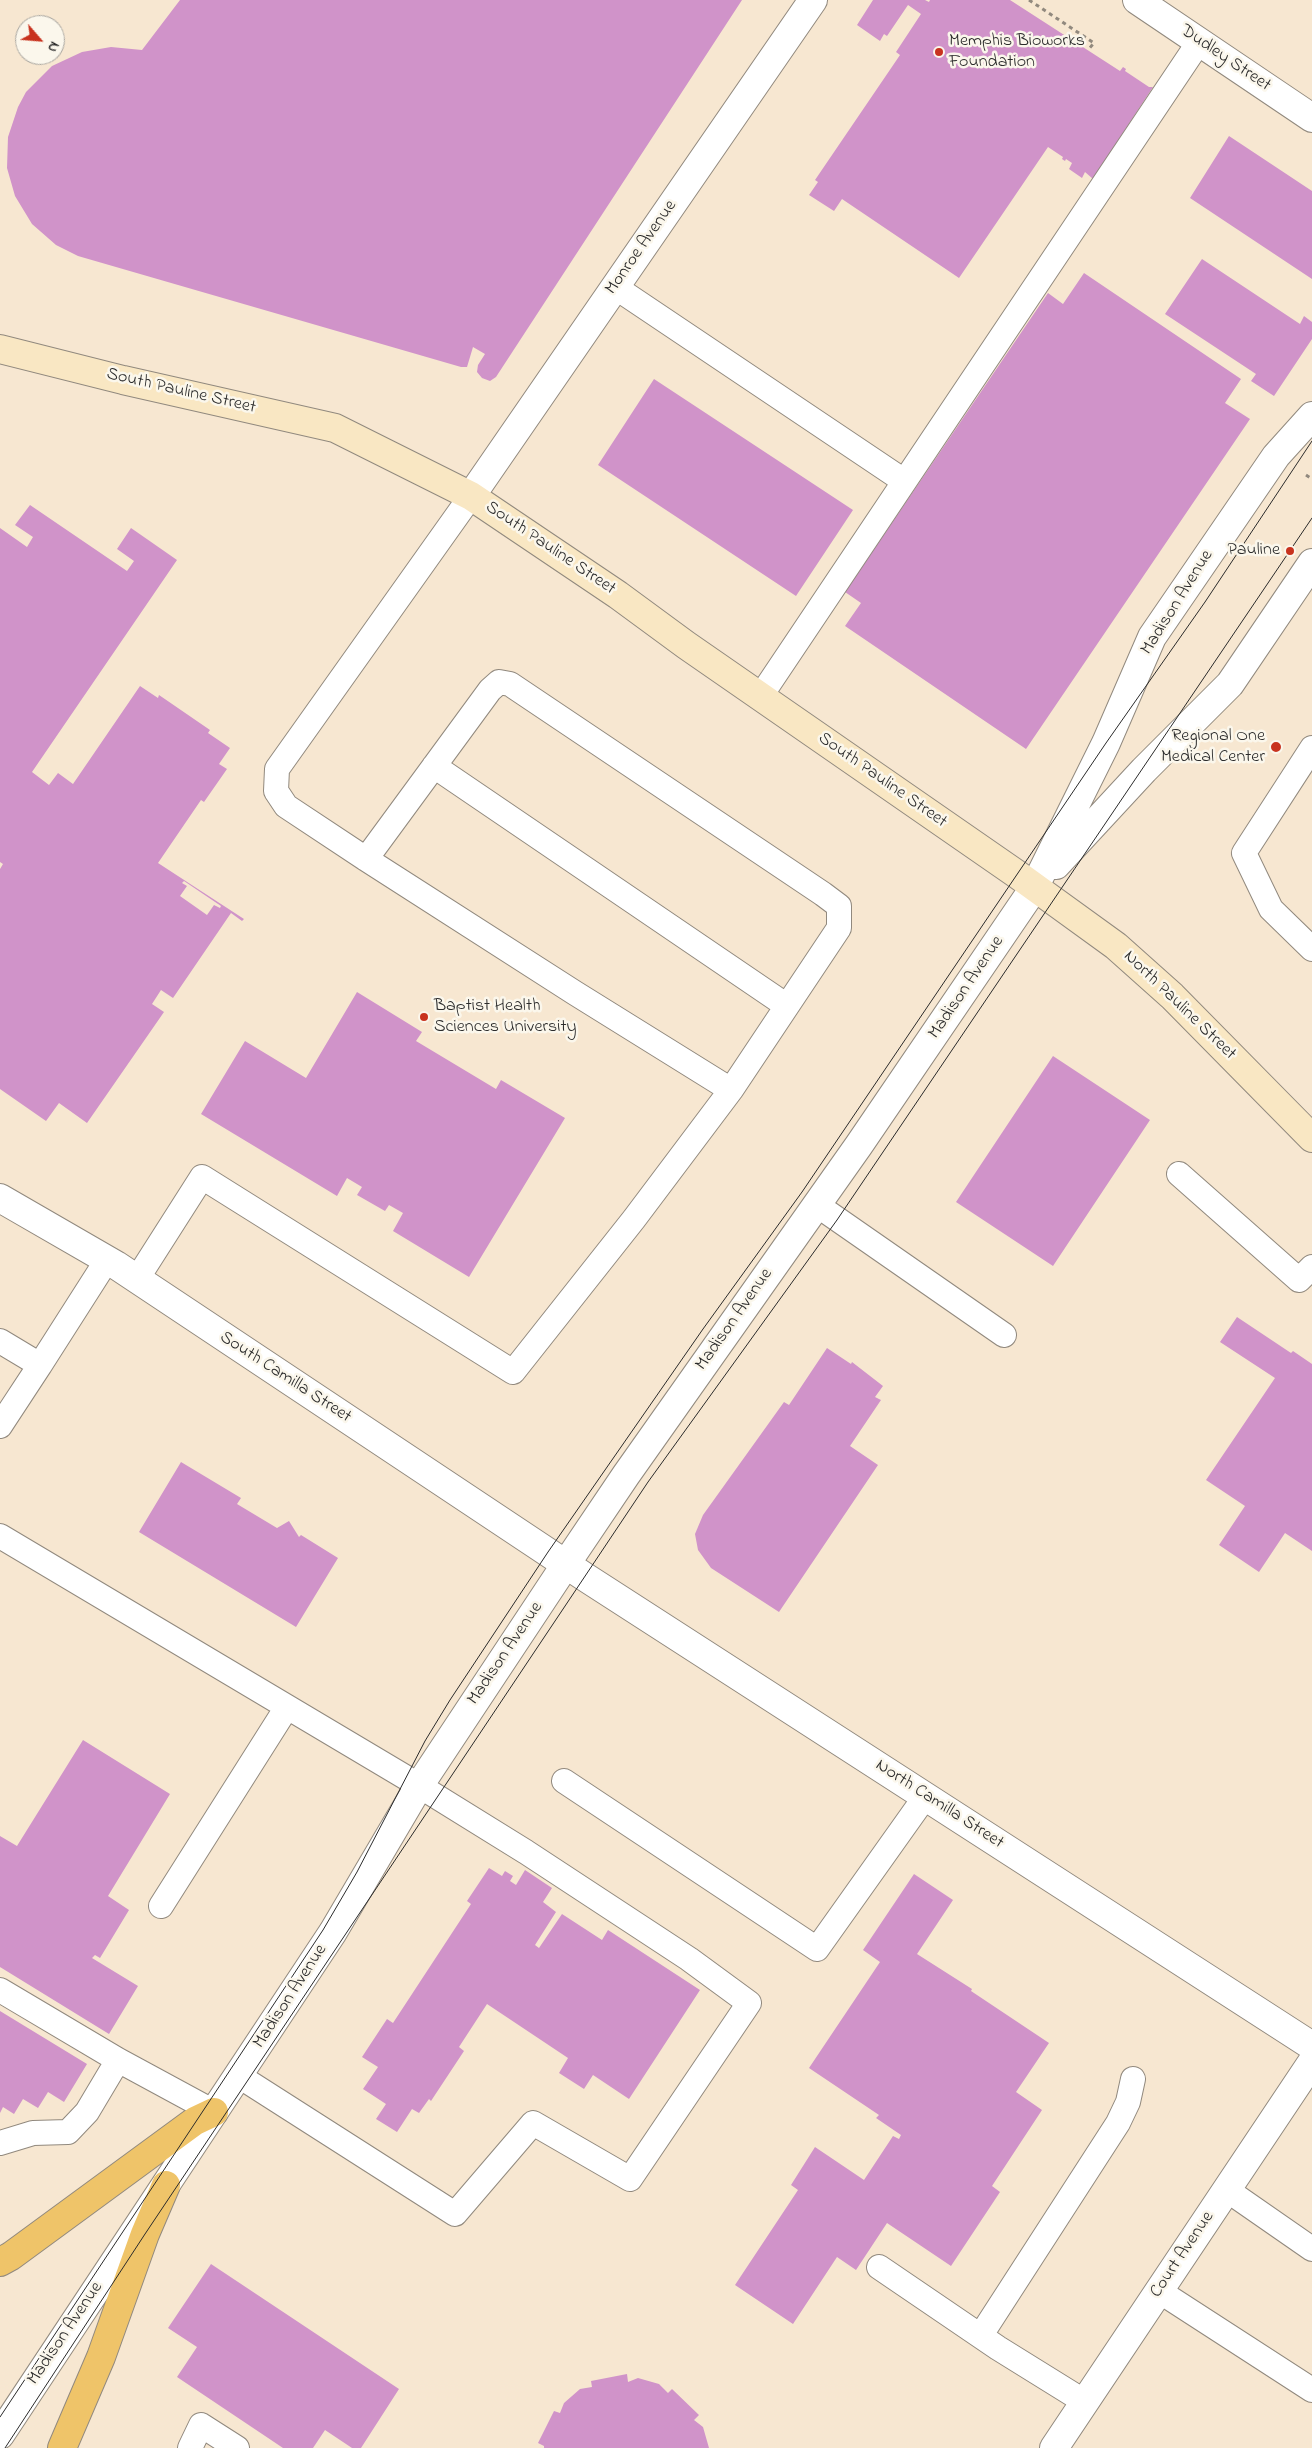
<!DOCTYPE html>
<html>
<head>
<meta charset="utf-8">
<style>
  body { margin:0 }
  #map { position:relative; width:1312px; height:2448px; overflow:hidden; background:#f7e7d1; font-family:"Indie Flower",sans-serif }
  canvas { display:block }
  .north { position:absolute; left:15px; top:15px; width:50px; height:50px; box-sizing:border-box; background:#fbf7ec; border:1px solid #a8a59f; border-radius:50%; rotate:117deg; font-size:14px; font-weight:700; line-height:20px; text-align:center; color:#2b2b2b }
  .north::after { content:''; display:block; margin:auto; width:18px; height:22px; background:#c8321e; clip-path:polygon(50% 0,100% 100%,50% 72%,0 100%) }
</style>
</head>
<body>
<div id="map">
<canvas width="1312" height="2448"></canvas>
<div class="north">N</div>
</div>
<script>
const context = document.querySelector('canvas').getContext('2d');
context.lineJoin = 'round';
function fillPath(path, color) { context.fillStyle = color; context.fill(path, 'evenodd'); }
const poly = rows => new Path2D(rows.map(r => 'M' + r).join(''));
function strokePath(path, color, width, dash) { context.strokeStyle = color; context.lineWidth = width; context.lineCap = dash ? 'butt' : 'round'; context.setLineDash(dash || []); context.stroke(path); }
function drawText(font, color, halo, rows, align = 'center') {
  context.font = font + ' "Indie Flower",sans-serif'; context.lineWidth = 5; context.setLineDash([]); context.textBaseline = 'middle'; context.strokeStyle = halo; context.fillStyle = color; for (const [text, x, y, turn = 0] of rows) {
    context.save(); context.translate(x, y); context.rotate((+turn || 0) * Math.PI / 180); context.textAlign = isNaN(turn) ? turn : align; if (halo) context.strokeText(text, 0, 0); context.fillText(text, 0, 0); context.restore();
  }
}
fillPath(poly([
  [180,0,742,0,496,377,490,381,482,378,477,372,478,365,485,354,473,347,467,367,461,367,78,256,56,245,32,224,15,196,7,168,8,137,18,107,26,92,52,66,82,52,111,47,142,50],
  [873,0,925,0,929,2,930,0,1010,0,1120,71,1123,67,1126,69,1125,71,1149,87,1153,87,1093,179,1085,172,1082,178,1069,169,1072,163,1066,159,1065,161,1062,159,1063,157,1048,147,959,278,842,199,834,211,809,195,818,182,815,180,900,55,896,52,921,14,908,5,887,36,884,34,880,41,857,25],
  [1229,136,1312,191,1312,279,1190,198],
  [1202,259,1300,324,1304,316,1312,322,1312,339,1274,396,1251,381,1256,374,1165,314],
  [1084,273,1241,379,1225,403,1250,419,1026,749,845,626,861,603,845,592,1048,293,1063,304],
  [654,379,853,510,796,596,598,465],
  [30,505,127,571,134,561,117,549,131,528,177,560,32,772,49,785,58,773,73,784,140,686,158,698,159,695,210,730,208,733,230,748,219,764,227,769,204,802,201,800,158,863,244,919,242,921,231,913,173,998,161,990,152,1004,164,1012,87,1123,59,1103,46,1121,0,1089,0,869,3,864,0,862,0,528,27,547,33,537,15,525],
  [184,881,221,906,220,908,214,905,207,915,180,896,187,886,182,883],
  [357,992,422,1032,416,1041,496,1089,501,1080,565,1118,469,1277,393,1231,403,1213,389,1205,385,1211,357,1195,362,1187,347,1178,337,1196,201,1114,245,1041,306,1078],
  [1053,1056,1150,1120,1053,1266,956,1202],
  [1237,1317,1291,1353,1293,1351,1312,1364,1312,1551,1285,1533,1259,1572,1219,1545,1245,1506,1206,1480,1275,1378,1220,1342],
  [827,1348,851,1364,852,1362,883,1386,875,1397,881,1400,850,1446,878,1465,779,1612,711,1568,698,1550,695,1534,703,1515,784,1402,789,1405],
  [181,1462,241,1498,237,1504,277,1528,289,1521,299,1537,301,1535,338,1558,296,1627,139,1532],
  [83,1740,170,1794,108,1896,129,1910,100,1958,95,1955,92,1958,138,1986,109,2034,0,1967,0,1836,17,1846],
  [489,1868,502,1876,505,1871,513,1876,510,1881,516,1885,525,1870,552,1888,543,1902,556,1912,535,1945,539,1948,562,1914,602,1940,608,1930,700,1990,629,2099,593,2075,584,2089,559,2073,568,2058,487,2004,459,2047,464,2051,431,2101,429,2099,419,2113,412,2109,397,2132,376,2119,386,2104,363,2089,378,2067,362,2057,387,2019,393,2023,471,1904,467,1901],
  [914,1874,953,1900,917,1954,972,1989,971,1991,1049,2043,1016,2092,1042,2110,992,2186,1000,2192,951,2266,887,2223,856,2270,837,2257,793,2324,735,2285,798,2190,791,2185,815,2147,864,2180,893,2136,899,2139,901,2135,876,2118,879,2115,809,2068,880,1962,863,1950],
  [0,2011,87,2064,64,2102,48,2092,38,2108,23,2099,14,2114,3,2107,0,2113],
  [211,2264,399,2389,361,2448,352,2448,325,2430,313,2448,283,2448,177,2377,197,2347,168,2328],
  [627,2374,628,2382,638,2378,659,2384,668,2393,672,2389,699,2415,694,2420,703,2427,709,2448,544,2448,544,2446,538,2443,554,2411,560,2413,564,2403,580,2389,592,2387,591,2381]
]), '#d093c9');
const service = poly([
  [615,287,904,481],
  [760,697,1199,42],
  [1312,748,1244,853,1271,909,1312,949],
  [434,766,787,1006],
  [366,859,490,690,499,682,510,684,823,894,839,906,839,928,731,1090,575,993,366,859,286,806,276,791,277,769,471,496],
  [1179,1174,1299,1280,1312,1267],
  [817,1205,1004,1335],
  [137,1279,202,1177,513,1372,634,1219,731,1090],
  [0,1341,40,1365,0,1426],
  [40,1365,107,1260],
  [0,1536,405,1777,526,1852,689,1959,749,2003,630,2179,533,2123,455,2214,239,2076],
  [564,1781,817,1949,925,1797],
  [161,1906,287,1707],
  [0,1990,118,2060,214,2112],
  [0,2143,33,2133,68,2132,87,2112,118,2060],
  [1227,2190,1312,2249],
  [879,2267,998,2348,1085,2402],
  [1159,2291,1312,2390],
  [981,2335,1118,2123,1128,2102,1133,2079],
  [190,2448,201,2425,237,2448]
]);
const minor = poly([
  [1137,0,1312,118],
  [471,496,813,0],
  [0,1198,116,1265,585,1577,1312,2046],
  [1054,2448,1312,2062]
]);
const tertiary = poly([
  [1056,865,1144,770,1230,684,1312,563],
  [0,2435,333,1932,419,1786,566,1564,626,1475,859,1145,1034,888,1106,743,1152,637,1276,456,1312,416]
]);
const secondary = poly([
  [0,349,123,380,335,428,471,496,618,595,686,645,1018,875,1116,946,1172,996,1312,1138]
]);
const motorway = poly([
  [0,2262,11,2256,195,2121,214,2112],
  [62,2448,101,2357,145,2234,166,2185]
]);
strokePath(service, '#91897e', 26);
strokePath(minor, '#91897e', 30);
strokePath(tertiary, '#91897e', 30);
strokePath(secondary, '#91897e', 30);
strokePath(motorway, '#91897e', 30);
strokePath(poly([
  [1029,0,1094,43,1088,50],
  [1306,475,1312,479]
]), '#91897e', 3, [4, 4]);
strokePath(service, '#fff', 24);
strokePath(minor, '#fff', 28);
strokePath(tertiary, '#fff', 28);
strokePath(secondary, '#f9e7c3', 28);
strokePath(motorway, '#efc469', 28);
strokePath(poly([
  [0,2417,323,1930,357,1872,425,1741,450,1700,548,1552,703,1329,802,1192,1106,743,1205,602,1312,441],
  [5,2448,145,2234,648,1482,837,1220,1312,518]
]), '#2b2b2b', 1);
for (const [x, y, r, color] of [
  [939,52,5,"#c8321e"],
  [1290,551,5,"#c8321e"],
  [1276,747,6,"#c8321e"],
  [424,1017,5,"#c8321e"]
]) { const dot = new Path2D(); dot.arc(x, y, r, 0, 2 * Math.PI); context.fillStyle = color; context.fill(dot); strokePath(dot, '#fbf7ec', 2); }
drawText('18px', '#2b2b2b', '#fbf7ec', [
  ["Memphis Bioworks",949,42],
  ["Foundation",949,63],
  ["Pauline",1280,551,"right"],
  ["Regional One",1265,737,"right"],
  ["Medical Center",1265,758,"right"],
  ["Baptist Health",434,1007],
  ["Sciences University",434,1028]
], 'left');
drawText('18px', '#2b2b2b', '#fbf7ec', [
  ["Dudley Street",1225,59,34],
  ["Monroe Avenue",642,248,-55],
  ["South Pauline Street",181,392,13],
  ["South Pauline Street",550,549,34],
  ["Madison Avenue",1178,603,-58],
  ["South Pauline Street",882,781,35],
  ["Madison Avenue",967,988,-56],
  ["North Pauline Street",1179,1006,44],
  ["Madison Avenue",735,1320,-55],
  ["South Camilla Street",285,1378,33],
  ["Madison Avenue",506,1654,-56],
  ["North Camilla Street",939,1805,33],
  ["Madison Avenue",291,1997,-57],
  ["Court Avenue",1183,2255,-56],
  ["Madison Avenue",66,2334,-56]
]);
</script>
</body>
</html>
